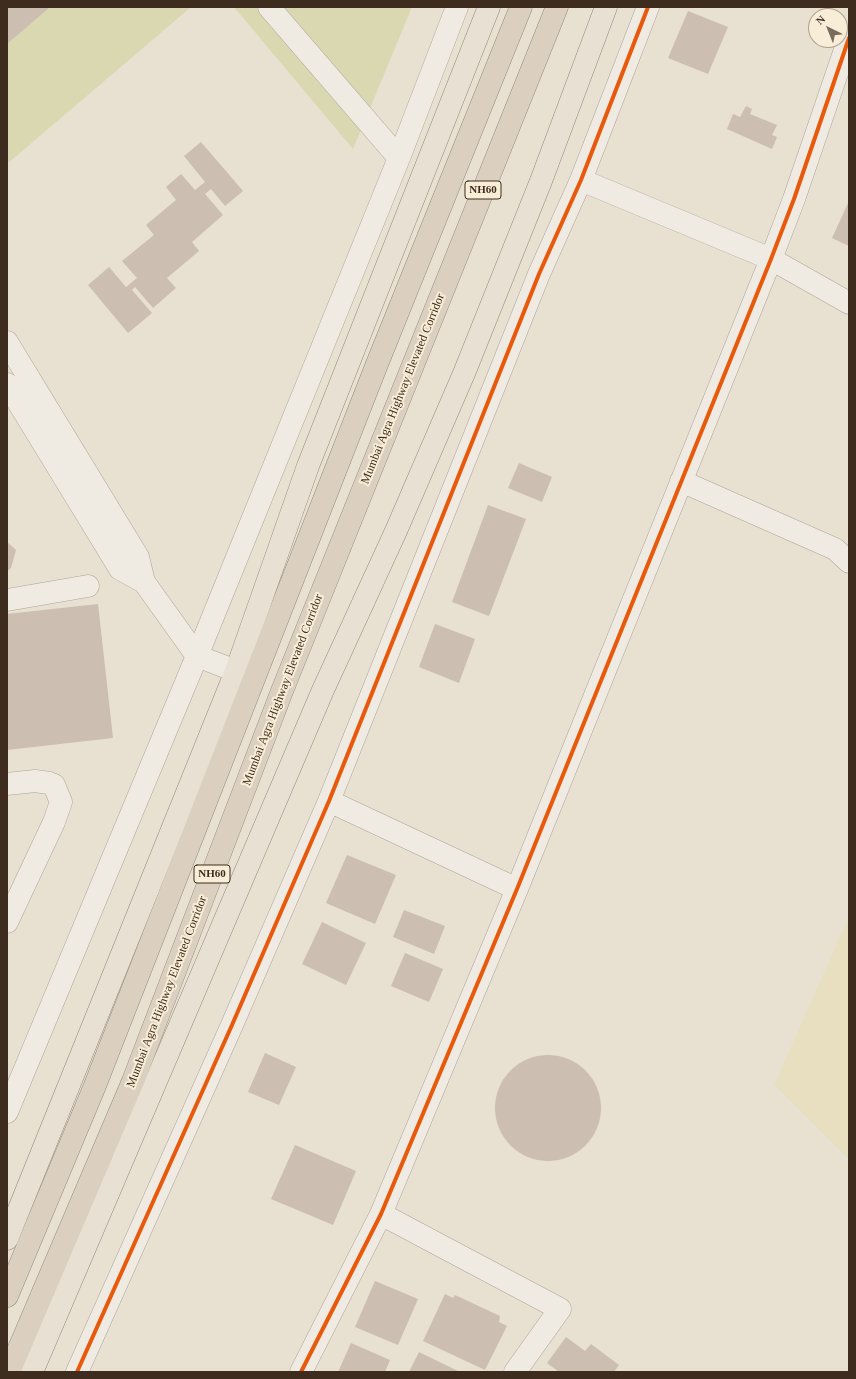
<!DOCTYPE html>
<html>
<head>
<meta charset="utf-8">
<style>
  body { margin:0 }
  #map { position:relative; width:856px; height:1379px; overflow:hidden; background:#e8e0d0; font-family:Georgia,serif }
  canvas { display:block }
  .frame { position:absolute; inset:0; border:8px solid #3e2d1e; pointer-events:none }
  .north { position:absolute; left:808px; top:8px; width:40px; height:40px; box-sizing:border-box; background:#f8edd6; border:1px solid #aea08c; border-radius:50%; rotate:317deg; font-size:11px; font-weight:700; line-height:16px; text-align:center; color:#3e2d1e }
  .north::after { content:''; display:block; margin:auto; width:14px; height:18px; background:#7a6c5c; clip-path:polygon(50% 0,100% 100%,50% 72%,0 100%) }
</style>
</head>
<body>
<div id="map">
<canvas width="856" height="1379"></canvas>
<div class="frame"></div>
<div class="north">N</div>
</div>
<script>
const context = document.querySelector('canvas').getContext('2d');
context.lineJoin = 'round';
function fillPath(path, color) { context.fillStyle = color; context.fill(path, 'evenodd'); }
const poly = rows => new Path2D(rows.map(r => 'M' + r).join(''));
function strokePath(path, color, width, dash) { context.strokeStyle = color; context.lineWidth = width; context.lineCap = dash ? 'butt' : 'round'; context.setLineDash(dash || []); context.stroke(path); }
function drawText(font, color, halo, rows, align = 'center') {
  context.font = font + ' Georgia,serif'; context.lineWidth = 4; context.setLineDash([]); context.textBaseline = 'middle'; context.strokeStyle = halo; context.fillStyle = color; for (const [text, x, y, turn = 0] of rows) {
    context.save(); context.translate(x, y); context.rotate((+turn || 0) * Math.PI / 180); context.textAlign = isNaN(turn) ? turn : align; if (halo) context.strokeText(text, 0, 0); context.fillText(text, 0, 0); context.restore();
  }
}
fillPath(poly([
  [849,916,849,1160,774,1085]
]), '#e8dfc0');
fillPath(poly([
  [7,7,191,7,7,164],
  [234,7,412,7,353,149]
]), '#d9d8b1');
fillPath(poly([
  [7,7,50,7,7,44],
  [688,11,728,27,708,74,668,58],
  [746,106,752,109,750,114,777,125,772,135,777,137,772,149,727,129,733,114,740,117],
  [201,142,243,191,225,206,211,189,205,194,223,215,192,242,199,251,167,278,176,288,153,308,135,287,132,290,152,313,128,333,88,285,109,267,126,287,137,278,122,261,154,235,146,225,176,200,166,187,181,174,195,190,205,182,184,156],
  [849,201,849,246,832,238],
  [519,463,552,477,542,502,508,488],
  [488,505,526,519,489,616,452,602],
  [7,542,16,550,11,568,7,571],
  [98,604,113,738,7,750,7,614],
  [435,624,475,639,459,683,419,667],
  [347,855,396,875,375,924,326,903],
  [404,910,445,926,434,954,393,937],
  [322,922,366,943,346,985,302,964],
  [405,953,443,969,429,1002,391,986],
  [265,1053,296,1067,279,1105,248,1092],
  '495 1108a53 53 0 1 1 106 0a53 53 0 1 1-106 0Z',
  [295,1145,356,1171,333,1225,271,1199],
  [375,1281,418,1299,398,1345,355,1327],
  [445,1294,453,1298,455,1295,500,1316,499,1322,507,1326,485,1370,423,1341],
  [566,1337,585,1351,591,1344,619,1365,614,1372,559,1372,547,1363],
  [351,1343,390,1360,385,1372,338,1372],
  [419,1352,460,1372,409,1372]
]), '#ccbeb0');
const minor = poly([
  [269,7,399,158],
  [581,180,771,259,849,303],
  [7,342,138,557,144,582],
  [7,384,120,569,144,582,197,656,236,671],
  [681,481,835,549,849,562],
  [7,600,88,586],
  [7,784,35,781,49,783,54,785,61,802,54,822,7,922],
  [329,801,517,889],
  [7,1112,197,656,399,158,457,7],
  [381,1214,560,1309,515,1372],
  [77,1372,232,1025,329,801,539,274,581,180,648,7],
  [301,1372,381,1214,517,889,771,259,794,199,849,38]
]);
const major = poly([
  [7,1239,236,671,308,466,489,7],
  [32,1372,323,690,396,531,465,371,541,181,606,7]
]);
const highway = poly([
  [7,1296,94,1088,377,364,521,7],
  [9,1372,133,1081,282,691,557,7]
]);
strokePath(minor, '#ada598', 23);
strokePath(major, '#938a7f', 23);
strokePath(highway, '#938a7f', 23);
strokePath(minor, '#efeae2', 22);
strokePath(major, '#e7e0d3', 22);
strokePath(highway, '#dbd0c0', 22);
strokePath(poly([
  [77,1372,232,1025,329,801,539,274,581,180,648,7],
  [301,1372,381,1214,517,889,771,259,794,199,849,38]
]), '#e8590c', 4);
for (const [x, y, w] of [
  [483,190,36],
  [212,874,36]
]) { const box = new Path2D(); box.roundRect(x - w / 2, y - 9, w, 18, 3); context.fillStyle = '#f8edd6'; context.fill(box); strokePath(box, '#3e2d1e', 1); }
drawText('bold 11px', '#3e2d1e', null, [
  ["NH60",483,190],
  ["NH60",212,874]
]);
drawText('12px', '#3e2d1e', '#f8edd6', [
  ["Mumbai Agra Highway Elevated Corridor",403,389,-68],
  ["Mumbai Agra Highway Elevated Corridor",283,690,-69],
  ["Mumbai Agra Highway Elevated Corridor",167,992,-69]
]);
</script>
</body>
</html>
